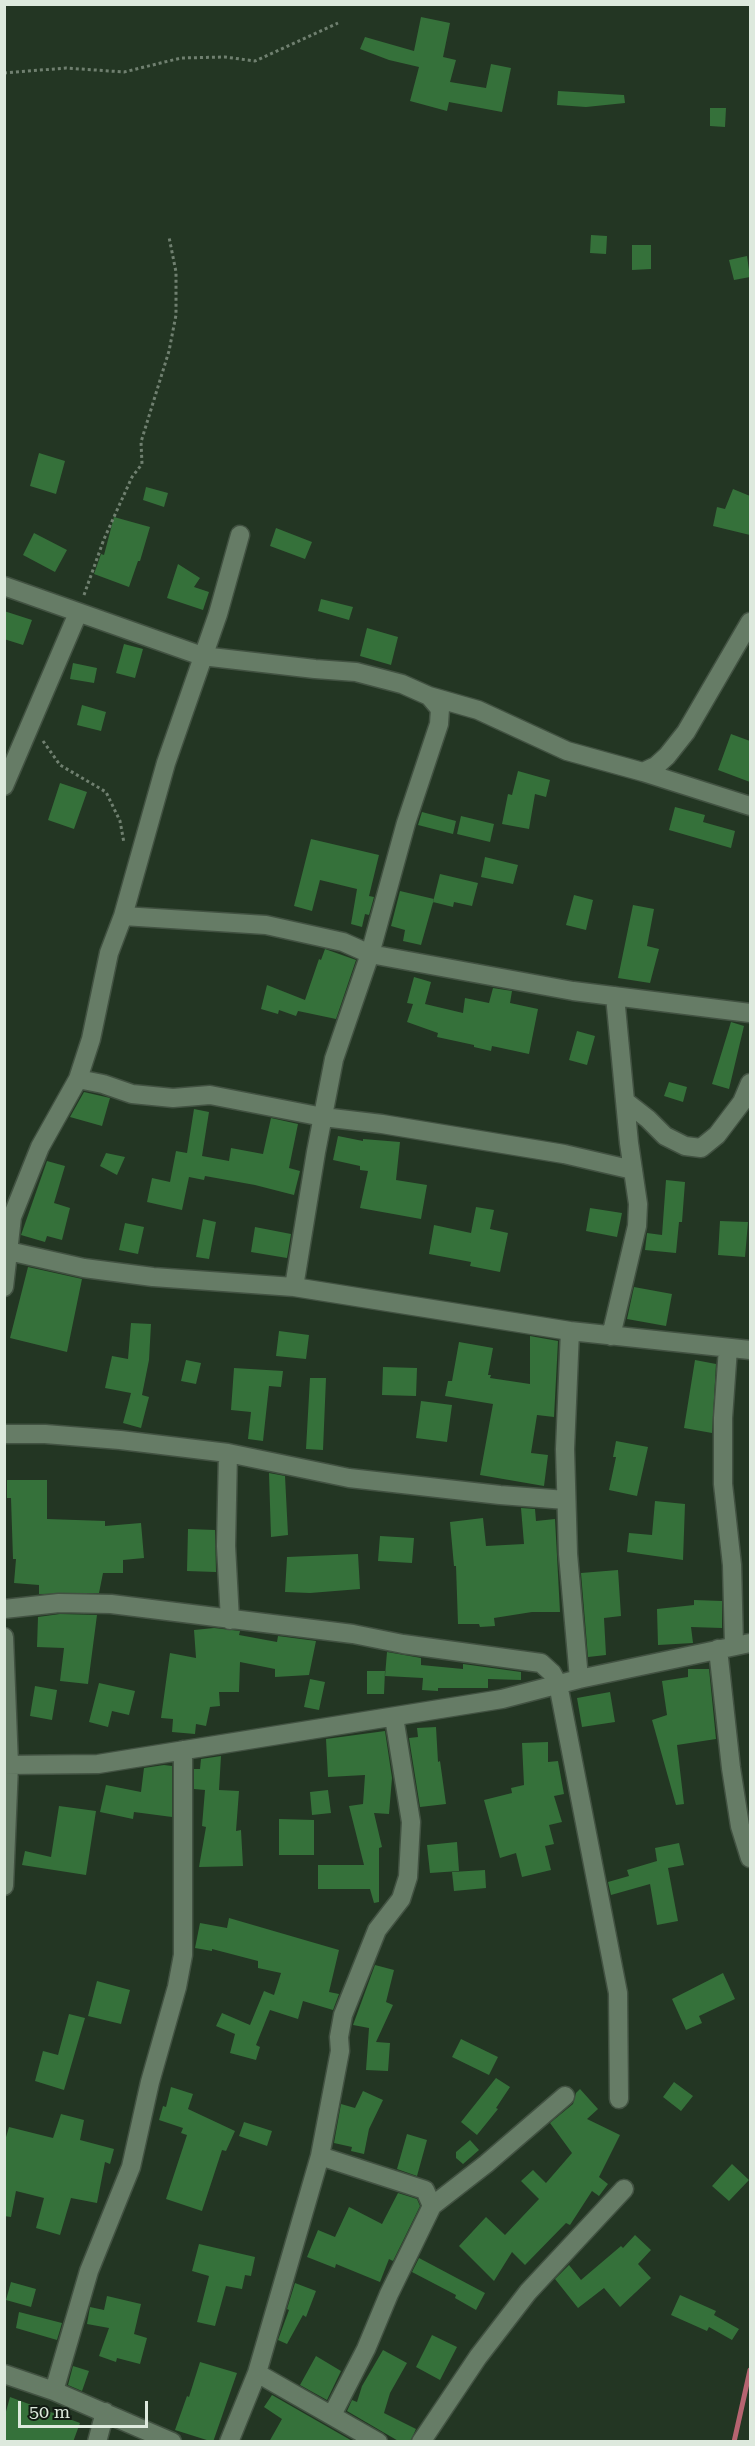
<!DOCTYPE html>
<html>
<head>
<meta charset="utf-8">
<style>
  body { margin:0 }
  #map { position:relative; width:755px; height:2446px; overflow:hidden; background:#233623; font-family:"Roboto Serif",serif }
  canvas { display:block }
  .frame { position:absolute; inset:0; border:6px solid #dde9dd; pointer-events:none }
  .scale { position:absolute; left:18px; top:2401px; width:130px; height:27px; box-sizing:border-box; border:3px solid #dde9dd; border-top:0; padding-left:8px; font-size:18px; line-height:21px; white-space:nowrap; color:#dde9dd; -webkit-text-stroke:4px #121b13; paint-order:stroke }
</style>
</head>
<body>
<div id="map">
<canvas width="755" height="2446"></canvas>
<div class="frame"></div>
<div class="scale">50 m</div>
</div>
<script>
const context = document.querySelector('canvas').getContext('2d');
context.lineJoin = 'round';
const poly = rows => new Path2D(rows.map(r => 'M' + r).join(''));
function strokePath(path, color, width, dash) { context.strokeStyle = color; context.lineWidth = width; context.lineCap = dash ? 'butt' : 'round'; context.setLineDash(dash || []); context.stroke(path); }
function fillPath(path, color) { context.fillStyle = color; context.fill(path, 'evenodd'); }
strokePath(poly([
  [734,2442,750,2370]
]), '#b66471', 5);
fillPath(poly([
  [421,17,450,23,443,57,456,60,450,82,486,88,491,64,511,68,502,112,449,102,447,111,410,101,419,67,389,60,360,49,365,37,414,51],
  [558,91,624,95,625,103,586,107,557,105],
  [710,108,726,108,725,127,710,126],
  [591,235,607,236,606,254,590,253],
  [632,245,651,245,651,269,632,270],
  [747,256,750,277,734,280,729,260],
  [39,453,65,461,56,494,30,486],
  [146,487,168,493,164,507,143,500],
  [733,489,750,496,750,535,713,526,717,507,725,509],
  [114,517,150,527,140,561,138,561,129,587,94,574,101,554,104,555],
  [276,528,312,542,305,559,270,546],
  [34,533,67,550,55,572,23,555],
  [178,564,200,578,194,587,209,592,203,610,167,598],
  [321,599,353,607,349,620,318,611],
  [4,611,32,620,23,645,4,639],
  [367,628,398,637,391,665,360,656],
  [124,644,143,649,135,678,116,673],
  [73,663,97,668,94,683,70,679],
  [82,705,106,712,101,731,77,725],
  [731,734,750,741,750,782,718,770],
  [518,771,550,780,546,797,535,794,529,829,502,824,508,794,512,795],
  [60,783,87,792,74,829,48,820],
  [675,807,705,815,703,822,735,831,731,848,669,830],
  [422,812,456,821,453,834,418,825],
  [461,816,494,824,490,842,457,834],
  [311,839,379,855,369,896,374,897,369,915,365,914,362,927,351,924,357,889,320,880,312,911,294,906],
  [485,857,518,865,513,884,481,877],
  [440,874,478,883,472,906,454,902,453,907,433,902],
  [400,891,434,899,421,945,403,941,405,930,391,926],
  [574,895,593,900,586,930,566,925],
  [633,905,654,909,647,946,659,949,650,983,618,978],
  [325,949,356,960,336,1019,298,1011,296,1016,279,1010,278,1014,261,1009,267,985,305,1000,319,959,321,960],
  [414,977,431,982,425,1004,463,1013,465,998,489,1003,493,988,512,991,510,1003,538,1009,529,1054,492,1046,491,1051,474,1047,474,1045,437,1037,438,1033,407,1022,413,1004,407,1003],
  [731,1022,744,1026,729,1089,712,1084],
  [577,1031,595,1036,587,1065,569,1060],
  [669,1082,687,1087,683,1102,664,1096],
  [84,1092,110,1098,102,1126,70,1117],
  [194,1109,209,1112,202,1156,229,1161,231,1148,263,1154,271,1118,298,1124,289,1168,300,1171,294,1195,255,1185,205,1176,204,1180,189,1177,182,1210,147,1202,152,1178,170,1182,176,1151,187,1153],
  [338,1136,363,1141,363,1139,400,1142,396,1180,427,1185,421,1219,360,1208,368,1171,360,1170,360,1166,333,1160],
  [106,1153,125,1157,117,1175,100,1166],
  [47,1161,65,1166,54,1203,70,1208,62,1240,47,1236,45,1242,21,1235],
  [666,1180,685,1182,682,1222,679,1222,676,1253,645,1250,647,1233,662,1235],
  [476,1207,494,1210,490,1229,508,1233,500,1272,470,1266,471,1262,429,1254,434,1225,471,1233],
  [590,1208,622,1213,617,1237,586,1231],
  [203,1219,216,1222,209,1259,196,1257],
  [720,1221,748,1222,745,1257,718,1255],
  [125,1223,144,1227,138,1254,119,1250],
  [255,1227,291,1234,287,1258,251,1252],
  [28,1267,82,1279,67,1352,10,1338],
  [634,1287,672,1294,666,1326,627,1319],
  [131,1323,151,1324,149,1360,142,1395,149,1397,141,1428,123,1423,131,1393,105,1388,112,1356,128,1359],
  [279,1331,309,1335,306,1359,276,1356],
  [530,1336,558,1341,554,1417,537,1415,531,1453,548,1455,544,1486,480,1475,493,1404,445,1396,448,1381,452,1381,459,1342,493,1348,488,1375,491,1375,490,1378,530,1384],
  [186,1360,201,1363,196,1384,181,1381],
  [695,1360,716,1364,712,1433,684,1428],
  [383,1367,417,1368,416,1396,382,1395],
  [234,1368,283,1371,281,1387,269,1386,263,1441,248,1439,251,1412,231,1410],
  [310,1378,326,1378,323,1450,306,1449],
  [421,1401,452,1405,447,1442,416,1438],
  [616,1441,648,1447,637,1496,609,1490,616,1457,613,1457],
  [269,1473,285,1476,288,1535,271,1537],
  [7,1480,47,1480,47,1519,105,1521,105,1526,141,1523,144,1558,123,1560,123,1573,103,1573,99,1593,39,1594,39,1585,14,1583,16,1559,13,1559,11,1498,7,1498],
  [655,1501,685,1504,683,1560,627,1552,629,1533,652,1535],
  [521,1508,535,1509,536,1521,555,1519,560,1612,532,1612,494,1618,495,1626,480,1627,479,1624,458,1624,456,1566,454,1566,450,1522,483,1518,486,1546,524,1544],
  [188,1529,215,1530,216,1572,187,1571],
  [380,1536,414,1538,412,1563,378,1561],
  [358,1554,360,1589,310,1593,285,1592,287,1557],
  [618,1570,621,1616,604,1618,606,1655,588,1657,581,1573],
  [694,1600,722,1601,722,1628,691,1627,693,1643,658,1645,657,1609,694,1605],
  [60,1614,97,1615,88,1684,60,1681,64,1648,37,1647,38,1617],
  [214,1628,240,1631,239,1635,277,1642,278,1636,316,1641,309,1675,275,1677,275,1669,240,1662,239,1692,219,1692,220,1706,210,1707,206,1726,196,1724,195,1734,172,1732,173,1719,161,1718,170,1653,196,1658,194,1630],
  [387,1652,421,1658,421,1665,463,1669,463,1664,521,1672,521,1680,488,1679,488,1688,438,1688,438,1691,422,1690,423,1678,385,1676],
  [688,1669,709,1669,716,1739,677,1745,684,1804,676,1805,652,1720,667,1715,662,1681,688,1677],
  [367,1671,385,1671,384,1694,367,1694],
  [310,1679,325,1682,319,1710,304,1707],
  [99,1683,135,1691,129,1715,112,1711,108,1727,89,1722],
  [35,1686,57,1690,52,1720,30,1716],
  [610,1692,615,1722,582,1727,577,1698],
  [436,1727,438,1762,440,1761,446,1804,420,1807,409,1738,418,1737,417,1728],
  [385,1731,392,1778,389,1814,374,1813,382,1847,379,1848,379,1902,374,1903,370,1889,318,1889,318,1865,364,1865,349,1806,363,1804,365,1775,328,1777,326,1739],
  [548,1742,548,1762,558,1761,564,1794,554,1796,562,1822,549,1825,554,1844,545,1846,551,1870,522,1877,516,1853,500,1858,484,1800,512,1793,511,1788,524,1785,522,1743],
  [221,1756,219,1790,239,1791,236,1831,241,1830,243,1866,199,1867,206,1827,202,1826,205,1790,194,1789,194,1769,200,1769,201,1759],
  [164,1765,172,1766,172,1817,134,1812,133,1819,100,1812,106,1785,141,1792,144,1768],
  [328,1790,331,1813,312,1815,310,1792],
  [59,1806,96,1811,86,1875,22,1865,25,1851,51,1857],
  [279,1819,314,1820,314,1855,279,1855],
  [457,1842,459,1871,430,1873,427,1845],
  [679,1843,684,1865,668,1868,678,1921,657,1925,650,1884,611,1895,608,1882,629,1876,627,1870,657,1861,655,1848],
  [485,1870,486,1888,454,1891,452,1872],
  [229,1918,339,1950,329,1992,339,1994,333,2010,303,2001,298,2019,270,2010,256,2045,260,2047,256,2060,230,2053,235,2034,216,2026,222,2013,250,2025,264,1991,274,1995,281,1973,258,1968,258,1961,212,1949,212,1951,195,1948,200,1923,227,1928],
  [375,1965,394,1970,386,2002,393,2005,376,2042,390,2043,388,2071,366,2070,369,2028,353,2025],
  [723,1973,735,1999,699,2016,702,2023,686,2030,672,1999],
  [97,1981,130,1990,121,2024,88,2016],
  [69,2014,85,2018,64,2090,35,2081,43,2051,58,2055],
  [461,2039,498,2057,489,2075,452,2057],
  [496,2078,510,2087,496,2108,498,2109,477,2135,461,2122],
  [674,2082,693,2096,681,2111,663,2097],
  [171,2087,193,2094,188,2109,235,2131,226,2151,222,2150,202,2211,166,2199,187,2135,181,2133,183,2128,159,2120,163,2106,166,2107],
  [580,2089,598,2109,587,2119,620,2135,599,2177,608,2184,599,2196,592,2191,570,2225,566,2223,525,2265,512,2252,494,2281,459,2246,486,2217,505,2235,539,2199,521,2181,533,2170,546,2183,572,2153,550,2123,573,2104,576,2093],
  [363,2091,383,2100,369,2129,364,2154,351,2151,352,2147,334,2143,341,2104,355,2108],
  [61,2114,84,2120,80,2140,114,2149,110,2164,105,2162,97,2203,71,2198,60,2235,36,2228,44,2198,16,2191,11,2217,4,2216,4,2144,9,2127,53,2138],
  [244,2122,272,2131,267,2146,239,2136],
  [407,2134,427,2140,417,2176,397,2169],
  [470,2140,479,2150,463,2164,456,2158,456,2152],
  [732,2164,749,2180,729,2201,712,2186],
  [398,2193,417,2199,420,2206,393,2261,389,2259,380,2282,336,2264,335,2268,307,2257,318,2230,335,2237,349,2207,382,2224],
  [635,2235,651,2250,638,2264,651,2278,620,2307,604,2288,578,2308,555,2279,569,2265,581,2280,621,2246,623,2248],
  [199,2244,255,2257,251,2276,245,2275,242,2289,226,2286,215,2326,197,2322,209,2276,192,2271],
  [419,2258,485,2293,476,2310,455,2298,456,2295,412,2272],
  [11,2282,36,2289,31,2307,6,2300],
  [295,2283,316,2291,306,2317,303,2315,287,2344,278,2340,289,2310,287,2309],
  [680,2295,716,2311,714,2315,739,2329,732,2340,709,2327,707,2331,671,2315],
  [107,2296,141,2304,134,2334,147,2338,140,2364,117,2358,116,2362,99,2356,109,2328,87,2324,90,2307,104,2310],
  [19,2312,62,2323,57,2340,16,2328],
  [432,2335,457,2347,440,2380,416,2367],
  [383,2350,407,2363,390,2393,384,2413,416,2429,410,2442,400,2442,347,2411,352,2400,357,2402,362,2386],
  [316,2356,341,2371,327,2400,300,2385],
  [200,2362,237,2373,213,2442,175,2430,187,2396,189,2397],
  [73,2366,89,2371,82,2391,68,2385],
  [272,2395,354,2442,269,2442,282,2419,264,2407],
  [10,2397,80,2423,73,2442,4,2442,4,2419]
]), '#35713a');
const minor = poly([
  [4,586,202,656,315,669,356,672,402,684,429,696,478,710,567,751,643,772,656,766,667,756,686,732,750,622],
  [643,772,750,806],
  [4,786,78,613],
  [123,916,266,925,343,942,370,954,573,991,750,1013],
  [78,1079,103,1084,132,1094,173,1098,210,1095,323,1117,382,1124,564,1154,633,1170],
  [625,1101,648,1119,665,1136,685,1146,701,1148,717,1135,742,1102,750,1083],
  [4,1250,84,1268,153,1277,294,1287,570,1331,750,1350],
  [4,1287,12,1217,40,1147,78,1079,91,1039,109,953,123,916,166,763,218,614,240,535],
  [294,1287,316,1152,334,1059,370,954,406,823,439,724,440,709,429,696],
  [570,1331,565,1449,568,1554,579,1679],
  [611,1336,637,1226,638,1204,629,1143,615,996],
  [728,1348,723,1418,723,1484,732,1565,734,1645],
  [4,1434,45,1434,120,1440,228,1453,349,1478,500,1495,566,1500],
  [228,1453,226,1546,230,1620],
  [4,1609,59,1603,111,1604,353,1634,403,1644,541,1663,552,1673,558,1684,618,1993,619,2099],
  [4,1637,9,1765,4,1886],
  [718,1649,731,1768,740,1826,750,1858],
  [4,1765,98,1764,502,1699,579,1679,750,1643],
  [320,2156,425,2190,432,2206,389,2294,366,2349,332,2415],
  [432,2206,486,2164,565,2096],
  [257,2373,378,2442],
  [4,2374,54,2391,172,2442],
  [54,2391,89,2271,131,2167,150,2082,177,1987,183,1955,183,1750],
  [97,2442,105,2412],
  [229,2442,257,2373,320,2156,340,2051,339,2037,343,2015,377,1930,401,1899,408,1877,411,1822,394,1717],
  [421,2442,478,2357,528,2292,624,2189]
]);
strokePath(minor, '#425242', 21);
strokePath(poly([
  [4,73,66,68,124,72,181,58,225,57,255,61,338,23],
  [84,595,104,539,132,477,142,464,141,442,169,351,176,315,176,272,169,237],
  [43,741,60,765,106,792,120,821,124,843]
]), '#708070', 3, [3, 3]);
strokePath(minor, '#667c66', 18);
</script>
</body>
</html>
